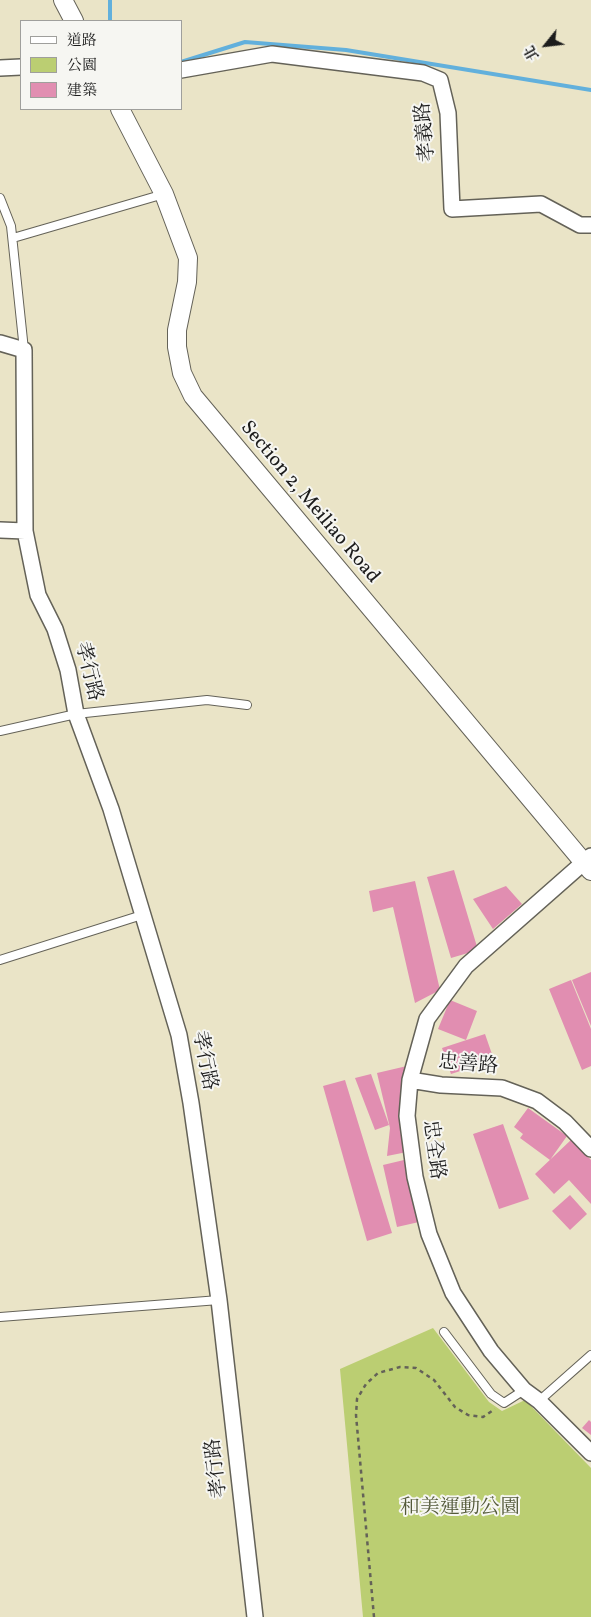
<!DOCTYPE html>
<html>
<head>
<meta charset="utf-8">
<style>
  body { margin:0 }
  #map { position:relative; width:591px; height:1617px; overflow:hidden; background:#eae4c7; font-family:Vollkorn,"Noto Serif TC",serif }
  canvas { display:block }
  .legend { position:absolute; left:20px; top:20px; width:162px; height:90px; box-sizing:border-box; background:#f6f6f2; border:1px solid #9f9f9c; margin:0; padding:6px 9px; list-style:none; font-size:15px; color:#1c1c1c }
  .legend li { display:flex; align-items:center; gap:10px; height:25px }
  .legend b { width:25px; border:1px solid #9f9f9c }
  .north { position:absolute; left:521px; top:20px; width:50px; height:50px; -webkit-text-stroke:4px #f6f6f2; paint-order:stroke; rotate:241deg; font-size:14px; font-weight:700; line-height:20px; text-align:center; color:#1c1c1c }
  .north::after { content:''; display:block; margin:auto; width:18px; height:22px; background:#1c1c1c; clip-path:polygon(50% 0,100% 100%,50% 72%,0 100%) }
</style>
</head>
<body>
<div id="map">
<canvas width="591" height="1617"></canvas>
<ul class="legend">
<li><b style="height:6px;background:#fff"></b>道路</li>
<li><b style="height:14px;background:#bbce72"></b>公園</li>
<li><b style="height:14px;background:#e18eb1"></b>建築</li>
</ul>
<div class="north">北</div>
</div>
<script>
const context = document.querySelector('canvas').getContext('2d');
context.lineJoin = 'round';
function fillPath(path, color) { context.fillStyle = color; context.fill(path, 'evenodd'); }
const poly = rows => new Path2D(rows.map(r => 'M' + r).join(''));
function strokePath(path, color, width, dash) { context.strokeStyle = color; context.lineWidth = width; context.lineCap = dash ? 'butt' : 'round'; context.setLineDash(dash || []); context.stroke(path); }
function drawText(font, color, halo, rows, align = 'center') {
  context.font = font + ' Vollkorn,"Noto Serif TC",serif'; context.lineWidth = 4; context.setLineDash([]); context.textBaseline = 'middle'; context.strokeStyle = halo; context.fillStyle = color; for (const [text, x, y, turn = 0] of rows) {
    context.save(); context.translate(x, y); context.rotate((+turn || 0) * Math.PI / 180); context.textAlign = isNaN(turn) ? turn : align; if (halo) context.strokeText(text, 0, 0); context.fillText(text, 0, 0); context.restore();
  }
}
fillPath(poly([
  [433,1328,489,1402,502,1411,525,1400,591,1468,591,1617,363,1617,340,1369]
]), '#bbce72');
strokePath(poly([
  [110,21,110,0],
  [181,62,245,42,346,50,591,90]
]), '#62b0dc', 4);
fillPath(poly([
  [454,870,478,950,451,958,427,877],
  [415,881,440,990,415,1003,393,907,373,912,369,891],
  [506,886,522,904,493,929,473,899],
  [591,972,591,1026,572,980],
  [571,980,591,1029,591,1066,582,1070,549,989],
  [450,1000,477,1011,466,1040,438,1029],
  [485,1034,494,1060,451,1074,442,1048],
  [407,1066,407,1152,387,1156,390,1128,377,1073],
  [371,1074,389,1125,375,1130,355,1078],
  [345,1080,392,1233,367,1241,323,1086],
  [528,1108,567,1136,550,1160,520,1138,523,1134,514,1127],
  [503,1124,529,1199,499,1209,473,1134],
  [572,1139,591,1160,591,1204,569,1180,554,1194,535,1174],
  [404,1160,419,1222,397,1227,383,1165],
  [570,1195,587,1214,570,1230,552,1211],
  [589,1420,591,1422,591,1435,582,1428]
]), '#e18eb1');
const service = poly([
  [0,198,11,226,24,350],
  [13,238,164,194],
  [0,731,76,714,207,700,247,705],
  [0,960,142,915],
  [0,1317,219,1300],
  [444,1332,491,1394,504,1403,524,1390],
  [539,1401,591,1355]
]);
const minor = poly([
  [0,68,21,67],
  [181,70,272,54,423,73,440,80,448,113,452,209,541,204,580,225,591,225],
  [0,343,24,350,25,531,38,595,55,629,68,670,76,714,111,809,179,1035,191,1103,219,1300,255,1617],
  [0,530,25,531],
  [591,856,466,966,427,1019,410,1080,407,1116,415,1177,429,1234,453,1293,491,1351,524,1390,539,1401,591,1453],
  [410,1080,441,1085,502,1088,537,1101,565,1122,591,1149]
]);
const tertiary = poly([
  [63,0,74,21],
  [120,109,164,194,188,258,187,282,177,330,177,347,182,373,193,396,591,871]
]);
strokePath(service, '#646258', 10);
strokePath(minor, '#646258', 18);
strokePath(tertiary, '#646258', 20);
strokePath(poly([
  [374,1617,356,1415,357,1399,366,1384,378,1373,400,1367,416,1368,434,1380,455,1407,468,1415,483,1417,495,1409]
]), '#646258', 2.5, [4, 4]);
strokePath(service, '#fff', 8);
strokePath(minor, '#fff', 15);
strokePath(tertiary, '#fff', 18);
drawText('20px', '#1c1c1c', '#f6f6f2', [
  ["孝義路",427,132,-95],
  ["Section 2, Meiliao Road",309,503,50],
  ["孝行路",87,672,76],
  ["孝行路",203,1061,79],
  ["忠善路",468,1066,5],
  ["忠全路",432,1150,82],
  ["孝行路",218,1468,-97]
]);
drawText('20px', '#545a3a', '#f6f6f2', [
  ["和美運動公園",460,1509]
]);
</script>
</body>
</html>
